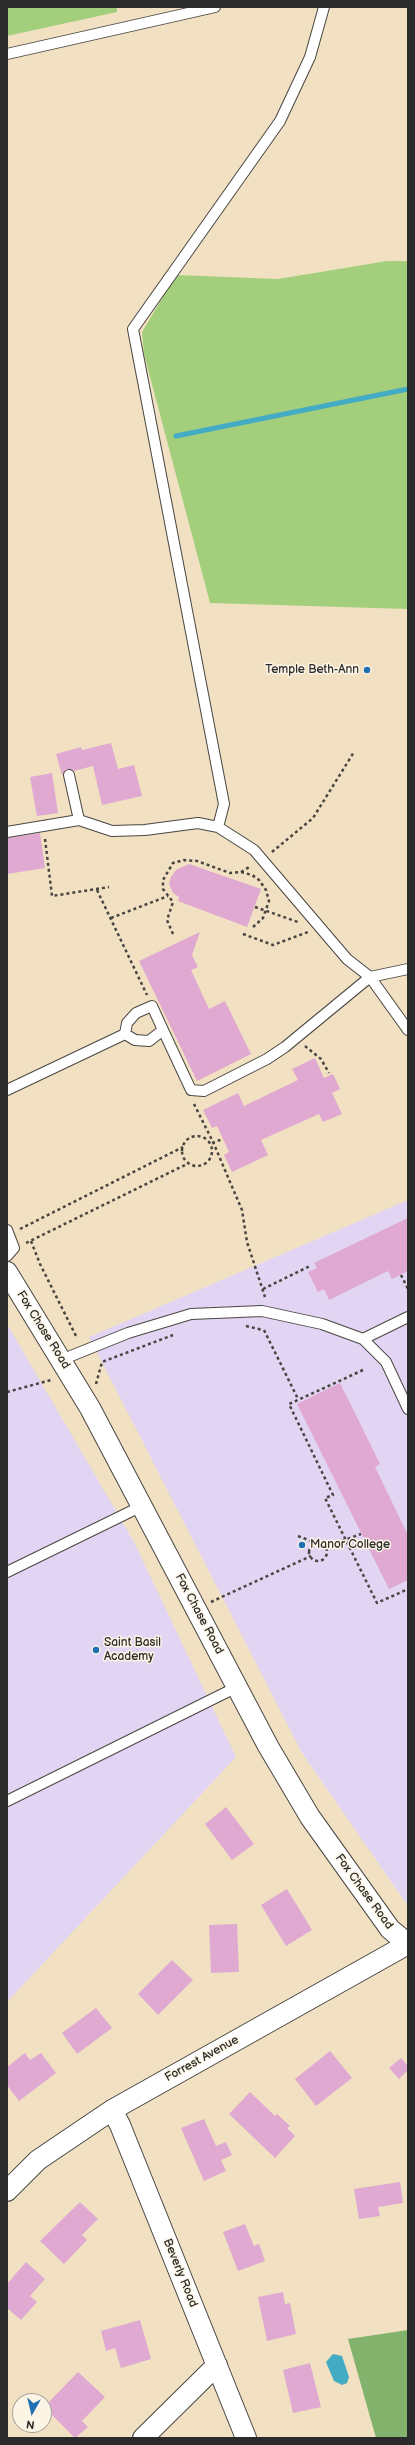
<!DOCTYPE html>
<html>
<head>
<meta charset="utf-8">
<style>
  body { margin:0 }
  #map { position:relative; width:415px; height:2445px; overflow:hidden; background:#f1e1c2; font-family:"Balsamiq Sans",sans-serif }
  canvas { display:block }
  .frame { position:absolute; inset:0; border:8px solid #2b2b2b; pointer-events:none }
  .north { position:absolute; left:12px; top:2393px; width:40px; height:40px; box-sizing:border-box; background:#fcf5e5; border:1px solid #a8a49b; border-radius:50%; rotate:188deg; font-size:11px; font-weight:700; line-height:16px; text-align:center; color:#2b2b2b }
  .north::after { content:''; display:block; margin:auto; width:14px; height:18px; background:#1f6fb2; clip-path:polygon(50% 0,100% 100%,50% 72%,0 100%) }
</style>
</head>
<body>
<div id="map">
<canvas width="415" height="2445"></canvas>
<div class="frame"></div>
<div class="north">N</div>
</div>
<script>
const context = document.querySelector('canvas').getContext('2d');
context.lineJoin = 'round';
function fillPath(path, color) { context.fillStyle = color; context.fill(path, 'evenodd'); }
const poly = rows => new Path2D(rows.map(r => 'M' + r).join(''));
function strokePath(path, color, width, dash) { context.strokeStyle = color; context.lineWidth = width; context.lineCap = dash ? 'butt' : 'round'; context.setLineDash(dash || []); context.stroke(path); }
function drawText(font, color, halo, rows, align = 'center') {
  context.font = font + ' "Balsamiq Sans",sans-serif'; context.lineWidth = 3; context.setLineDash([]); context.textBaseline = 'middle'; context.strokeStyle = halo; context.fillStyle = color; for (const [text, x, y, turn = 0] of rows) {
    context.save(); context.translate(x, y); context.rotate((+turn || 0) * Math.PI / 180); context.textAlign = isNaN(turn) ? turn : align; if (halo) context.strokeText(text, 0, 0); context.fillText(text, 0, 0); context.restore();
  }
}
fillPath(poly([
  [408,1200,408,1906,302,1753,89,1337],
  [7,1324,134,1542,236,1757,7,2002]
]), '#e2d4f3');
fillPath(poly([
  [7,7,117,7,117,12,7,36],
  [387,261,408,261,408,609,210,603,144,354,142,332,176,275,278,279]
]), '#a3cf7c');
fillPath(poly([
  [408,2330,408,2438,376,2438,348,2339]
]), '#82b26c');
fillPath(poly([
  [333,2354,342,2356,349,2377,347,2383,342,2385,334,2381,326,2362]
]), '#43abc3');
strokePath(poly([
  [176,436,408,389]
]), '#43abc3', 5);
fillPath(poly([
  [111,743,118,769,134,765,142,796,102,805,93,766,74,771,67,769,62,775,56,754,81,747,82,750],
  [52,773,58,813,37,816,30,777],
  [40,833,45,868,7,874,7,838],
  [189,864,261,889,247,927,178,901,179,897,173,893,169,884,171,877,176,870],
  [200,932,192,955,198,967,191,970,209,1009,225,1001,251,1054,197,1081,139,961],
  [315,1058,324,1078,333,1074,340,1089,332,1093,342,1114,323,1122,319,1114,261,1140,268,1155,232,1172,224,1155,229,1152,217,1126,212,1128,203,1110,238,1093,244,1106,298,1080,292,1069],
  [408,1218,408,1271,392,1279,388,1271,329,1300,324,1289,318,1292,308,1272,317,1268,314,1263],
  [340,1383,380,1464,375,1467,408,1535,408,1580,389,1589,297,1404],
  [226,1807,254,1844,232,1860,205,1824],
  [287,1889,312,1930,286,1946,261,1905],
  [237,1924,239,1972,211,1973,209,1925],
  [172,1960,193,1980,158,2015,138,1994],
  [96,2008,112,2028,77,2054,62,2033],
  [330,2051,352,2078,316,2106,295,2079],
  [25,2053,30,2060,41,2053,56,2073,19,2101,7,2085,7,2067],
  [401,2058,408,2066,408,2070,399,2079,389,2068],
  [250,2092,275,2116,277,2114,290,2126,287,2128,295,2136,275,2158,229,2114],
  [204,2119,216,2146,226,2142,232,2155,221,2160,226,2171,204,2181,181,2128],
  [400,2182,403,2203,378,2207,380,2216,359,2219,354,2189],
  [80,2202,98,2219,82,2235,87,2240,64,2264,40,2241],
  [245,2224,254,2246,259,2244,265,2261,238,2271,223,2232],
  [26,2262,45,2279,30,2296,37,2302,21,2320,7,2308,7,2284],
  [283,2292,285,2304,290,2303,296,2334,267,2341,258,2297],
  [140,2320,151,2359,121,2368,115,2348,106,2351,101,2331],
  [310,2363,321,2407,293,2413,283,2370],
  [78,2372,105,2397,82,2421,88,2427,75,2438,44,2407]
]), '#dfa9d1');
const lane = poly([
  [7,54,215,7],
  [79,820,112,831,145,830,198,823,218,827,254,850,347,959,370,977,408,1030],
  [218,827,224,804,133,329,280,121,310,57,324,7],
  [7,832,79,820,69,775],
  [125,1034,127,1023,136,1013,152,1006,163,1030],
  [7,1090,125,1034,135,1040,149,1041,163,1030,191,1090,204,1091,267,1059,285,1047,370,977,408,969],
  [7,1230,14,1248,7,1256],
  [363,1339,408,1317],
  [61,1360,128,1333,191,1314,262,1311,322,1324,363,1339,386,1362,408,1409],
  [7,1572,142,1506],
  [7,1801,237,1687]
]);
const street = poly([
  [7,1272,90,1408,268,1746,310,1817,390,1929,408,1944],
  [112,2110,120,2125,246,2438],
  [7,2191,38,2160,112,2110,408,1944],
  [143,2438,217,2365]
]);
strokePath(lane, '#494642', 12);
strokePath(street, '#494642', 22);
strokePath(poly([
  [45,839,52,896,109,887],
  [272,852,313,818,354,752],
  [241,872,251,866],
  [97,890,147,995],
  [255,907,298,922],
  [111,918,168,896],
  [173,934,167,920,173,902,163,889,163,880,173,863,184,860,197,861,230,873,241,872,252,875,259,880,266,890,269,901,263,918,253,927],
  [243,934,273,945,308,932],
  [305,1046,321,1059,329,1073],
  [194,1104,213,1142,242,1210,247,1242,265,1297],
  '182 1151a15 15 0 1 1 30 0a15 15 0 1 1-30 0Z',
  [212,1143,223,1139],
  [20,1229,183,1147],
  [31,1241,40,1264,77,1338],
  [26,1243,189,1163],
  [401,1275,408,1289],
  [263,1289,310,1266],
  [246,1326,263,1330],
  [264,1330,298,1399],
  [363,1370,289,1404,333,1495,325,1498,377,1603,408,1589],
  [96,1384,102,1362,173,1335],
  [7,1392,51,1380],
  [298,1536,316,1543],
  '309 1552a9 9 0 1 1 18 0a9 9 0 1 1-18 0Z',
  [325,1547,361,1534],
  [211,1602,311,1556]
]), '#494642', 2.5, [3, 3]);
strokePath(lane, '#fff', 10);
strokePath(street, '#fff', 20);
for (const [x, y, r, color] of [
  [367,670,4,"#1f6fb2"],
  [302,1545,4,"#1f6fb2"],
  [96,1650,4,"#1f6fb2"]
]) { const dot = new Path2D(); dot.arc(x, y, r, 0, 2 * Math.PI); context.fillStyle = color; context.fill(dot); strokePath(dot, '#fcf5e5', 1.5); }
drawText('12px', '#2b2b2b', '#fcf5e5', [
  ["Temple Beth-Ann",359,670,"right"],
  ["Manor College",310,1545],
  ["Saint Basil",104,1643],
  ["Academy",104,1657]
], 'left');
drawText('12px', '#2b2b2b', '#fcf5e5', [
  ["Fox Chase Road",43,1330,58],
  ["Fox Chase Road",199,1614,62],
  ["Fox Chase Road",364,1892,54],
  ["Forrest Avenue",202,2059,-29],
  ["Beverly Road",180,2273,68]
]);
</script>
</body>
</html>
